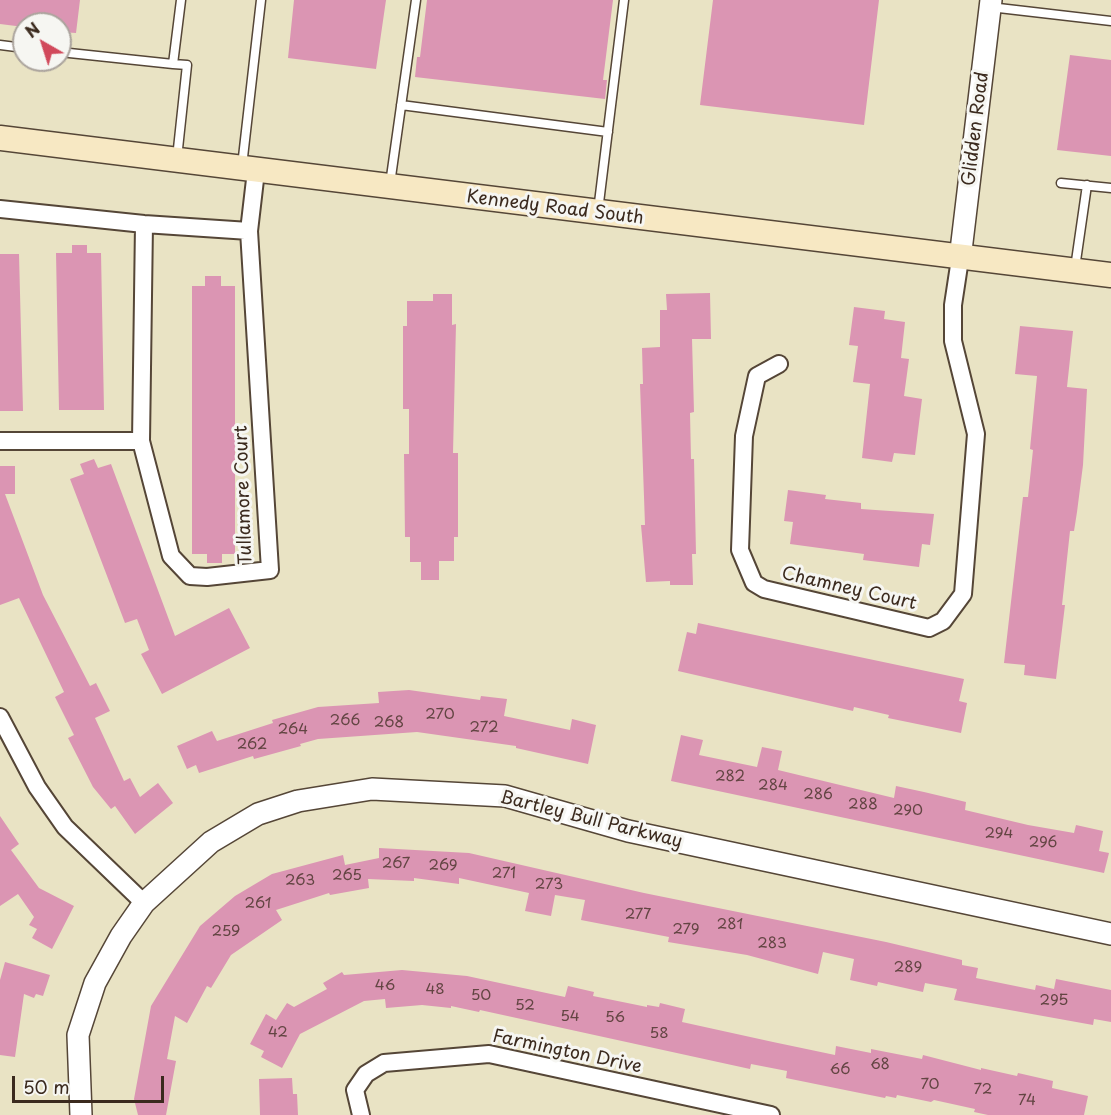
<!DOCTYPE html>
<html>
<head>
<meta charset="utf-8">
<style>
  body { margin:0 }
  #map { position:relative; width:1111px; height:1115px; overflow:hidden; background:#e9e3c4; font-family:"Playpen Sans",sans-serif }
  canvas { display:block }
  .north { position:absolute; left:12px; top:12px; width:60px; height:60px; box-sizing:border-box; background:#f6f6f2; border:2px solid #aba49d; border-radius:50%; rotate:321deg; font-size:16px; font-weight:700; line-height:24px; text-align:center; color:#3b2a1e }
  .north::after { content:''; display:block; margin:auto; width:21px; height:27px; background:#d1495b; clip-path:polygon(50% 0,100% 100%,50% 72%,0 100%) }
  .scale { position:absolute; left:12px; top:1076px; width:152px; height:27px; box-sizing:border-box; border:3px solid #3b2a1e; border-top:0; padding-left:8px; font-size:18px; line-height:21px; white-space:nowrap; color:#3b2a1e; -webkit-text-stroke:4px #f6f6f2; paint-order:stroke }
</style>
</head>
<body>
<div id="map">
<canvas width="1111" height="1115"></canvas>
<div class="north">N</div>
<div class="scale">50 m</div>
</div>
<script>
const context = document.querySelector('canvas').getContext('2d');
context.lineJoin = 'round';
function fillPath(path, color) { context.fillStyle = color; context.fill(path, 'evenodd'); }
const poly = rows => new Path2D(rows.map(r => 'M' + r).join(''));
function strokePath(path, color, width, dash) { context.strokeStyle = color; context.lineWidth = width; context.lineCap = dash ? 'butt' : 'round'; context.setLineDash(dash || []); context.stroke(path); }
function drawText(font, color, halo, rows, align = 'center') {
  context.font = font + ' "Playpen Sans",sans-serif'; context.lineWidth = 6; context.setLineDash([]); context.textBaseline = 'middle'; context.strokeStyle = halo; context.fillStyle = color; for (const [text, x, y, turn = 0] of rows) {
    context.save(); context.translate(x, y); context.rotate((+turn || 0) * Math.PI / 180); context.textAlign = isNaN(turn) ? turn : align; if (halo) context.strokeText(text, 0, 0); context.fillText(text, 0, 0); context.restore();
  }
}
fillPath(poly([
  [0,0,80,0,76,33,60,32,60,24,24,24,24,27,0,24],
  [294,0,386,0,376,69,288,58],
  [427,0,613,0,603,80,607,80,605,99,415,77,417,57,420,57],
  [713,0,879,0,864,125,700,105],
  [1070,55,1111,60,1111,156,1057,150],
  [72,245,87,245,87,253,101,253,104,410,59,410,56,253,72,253],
  [0,254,19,254,23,411,0,411],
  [205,276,221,276,221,286,235,286,235,554,222,554,222,563,207,563,207,554,192,554,192,286,205,286],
  [710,293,711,339,692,339,694,412,690,413,691,459,694,459,696,554,692,554,693,585,670,585,670,581,646,582,641,525,645,525,640,384,643,384,642,348,660,347,660,310,667,310,666,294],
  [433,294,452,294,452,325,456,324,453,453,458,453,458,537,454,537,454,561,439,561,439,580,421,580,421,562,410,562,410,537,405,537,404,454,409,454,409,409,403,409,403,326,407,326,407,301,433,301],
  [854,307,885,311,884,319,905,322,901,358,909,359,904,396,922,399,915,455,894,453,892,462,862,458,870,384,853,382,858,346,849,345],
  [1020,326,1073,331,1067,387,1087,389,1083,465,1077,512,1074,531,1070,531,1062,605,1065,605,1056,679,1024,675,1025,665,1004,663,1023,497,1028,497,1033,450,1030,449,1037,376,1015,374],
  [94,459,98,468,111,464,175,636,229,608,250,648,162,694,141,654,149,650,137,619,125,623,70,479,84,474,80,464],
  [0,466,15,466,15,494,5,494,43,595,90,686,96,683,110,711,95,718,124,781,130,778,140,797,158,783,173,803,135,834,115,806,111,809,93,787,68,738,74,735,55,697,64,692,19,598,0,605],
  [788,490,826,495,825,499,861,503,861,509,934,514,930,545,922,544,919,567,863,560,864,554,790,544,793,522,784,521],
  [698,623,964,679,959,701,967,703,961,733,888,718,889,715,854,707,853,711,678,671,687,632,696,634],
  [409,690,480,700,481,696,507,699,504,716,570,730,572,719,596,725,588,764,516,748,516,746,417,732,318,739,300,744,301,746,254,759,253,756,199,773,196,765,187,769,177,746,212,731,217,741,273,723,272,720,318,707,379,703,378,692],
  [681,735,703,740,699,755,757,767,762,747,782,751,778,770,894,798,896,786,924,792,966,802,965,810,1028,825,1074,833,1076,825,1103,831,1099,851,1109,853,1104,873,671,781],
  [0,816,19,844,11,850,39,888,74,906,52,949,32,938,37,929,29,925,34,917,18,894,0,906],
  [379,848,469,853,644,893,886,942,962,960,962,965,978,968,976,978,1035,990,1036,985,1054,989,1056,979,1111,990,1111,1022,1094,1019,1093,1025,954,1000,957,989,925,983,923,992,878,982,877,986,850,980,854,959,823,952,818,974,747,955,668,942,669,937,581,920,585,900,555,895,551,916,525,911,529,893,459,878,459,884,414,878,414,881,368,879,369,888,330,895,329,893,276,910,282,920,231,955,211,988,207,986,187,1023,175,1016,167,1059,176,1061,166,1115,138,1115,134,1099,151,1006,200,926,235,896,272,874,343,855,345,865,379,858],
  [5,962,50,975,43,996,36,994,34,998,24,994,15,1057,0,1055,0,980],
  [402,970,467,976,565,997,568,986,594,992,593,996,647,1007,647,1005,659,1007,660,1003,685,1009,682,1022,773,1042,835,1055,836,1046,871,1053,871,1049,922,1059,923,1055,981,1070,981,1068,1017,1076,1018,1073,1053,1081,1052,1088,1088,1096,1084,1115,988,1115,974,1112,975,1109,934,1100,931,1102,897,1095,896,1098,886,1096,885,1098,855,1092,786,1078,787,1071,751,1064,750,1069,480,1010,479,1012,451,1006,451,1008,422,1005,386,1008,385,999,364,1001,300,1034,282,1068,261,1057,264,1051,250,1044,266,1014,276,1020,287,1003,294,1007,327,989,323,983,342,972,344,975],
  [292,1078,293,1094,297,1094,298,1115,260,1115,259,1079]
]), '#db95b3');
const service = poly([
  [990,7,1111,21],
  [0,45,24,48],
  [60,52,173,64,181,0],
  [173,64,187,65,177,158],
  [401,105,608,132],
  [242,166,261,0],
  [1061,183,1111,188],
  [390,184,416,0],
  [598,211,624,0],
  [1075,268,1087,185]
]);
const minor = poly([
  [0,209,144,224,249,231],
  [144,224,141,441,171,556,190,576,207,577,270,570,249,231,256,171],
  [779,364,757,376,744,436,740,550,754,583,764,589,929,628,943,621,963,594,976,434,953,341,953,305,960,259],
  [0,441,141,441],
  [0,717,37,787,65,827,144,903],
  [361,1115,355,1090,366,1074,384,1063,489,1054,771,1115]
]);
const tertiary = poly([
  [960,259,991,0],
  [81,1115,78,1035,95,983,121,936,144,903,211,842,258,814,298,801,372,789,505,796,628,831,1111,934]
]);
const secondary = poly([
  [0,138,1111,275]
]);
strokePath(service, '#554637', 11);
strokePath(minor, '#554637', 20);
strokePath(tertiary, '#554637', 24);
strokePath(secondary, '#554637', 27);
strokePath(service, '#fff', 8);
strokePath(minor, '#fff', 16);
strokePath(tertiary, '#fff', 21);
strokePath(secondary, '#f7e8c3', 24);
drawText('15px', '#634543', null, [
  ["270",440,715],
  ["266",345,721],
  ["268",389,723],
  ["272",484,728],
  ["264",293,730],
  ["262",252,745],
  ["282",730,777],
  ["284",773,786],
  ["286",818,795],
  ["288",863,805],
  ["290",908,811],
  ["294",999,834],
  ["296",1043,843],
  ["267",396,864],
  ["269",443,866],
  ["271",504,874],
  ["265",347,876],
  ["263",300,881],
  ["273",549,885],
  ["261",258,904],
  ["277",638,915],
  ["281",730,925],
  ["279",686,930],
  ["259",226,932],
  ["283",772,944],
  ["289",908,968],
  ["46",385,986],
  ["48",435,990],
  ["50",481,996],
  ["295",1054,1001],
  ["52",525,1006],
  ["54",570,1017],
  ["56",615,1018],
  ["42",278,1033],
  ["58",659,1034],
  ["68",880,1065],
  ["66",840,1070],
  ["70",930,1085],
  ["72",983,1090],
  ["74",1027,1101]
]);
drawText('18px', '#3b2a1e', '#f6f6f2', [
  ["Glidden Road",976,129,-83],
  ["Kennedy Road South",555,208,7],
  ["Tullamore Court",244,495,-92],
  ["Chamney Court",849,589,13],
  ["Bartley Bull Parkway",591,820,14],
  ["Farmington Drive",567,1052,12]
]);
</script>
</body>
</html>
